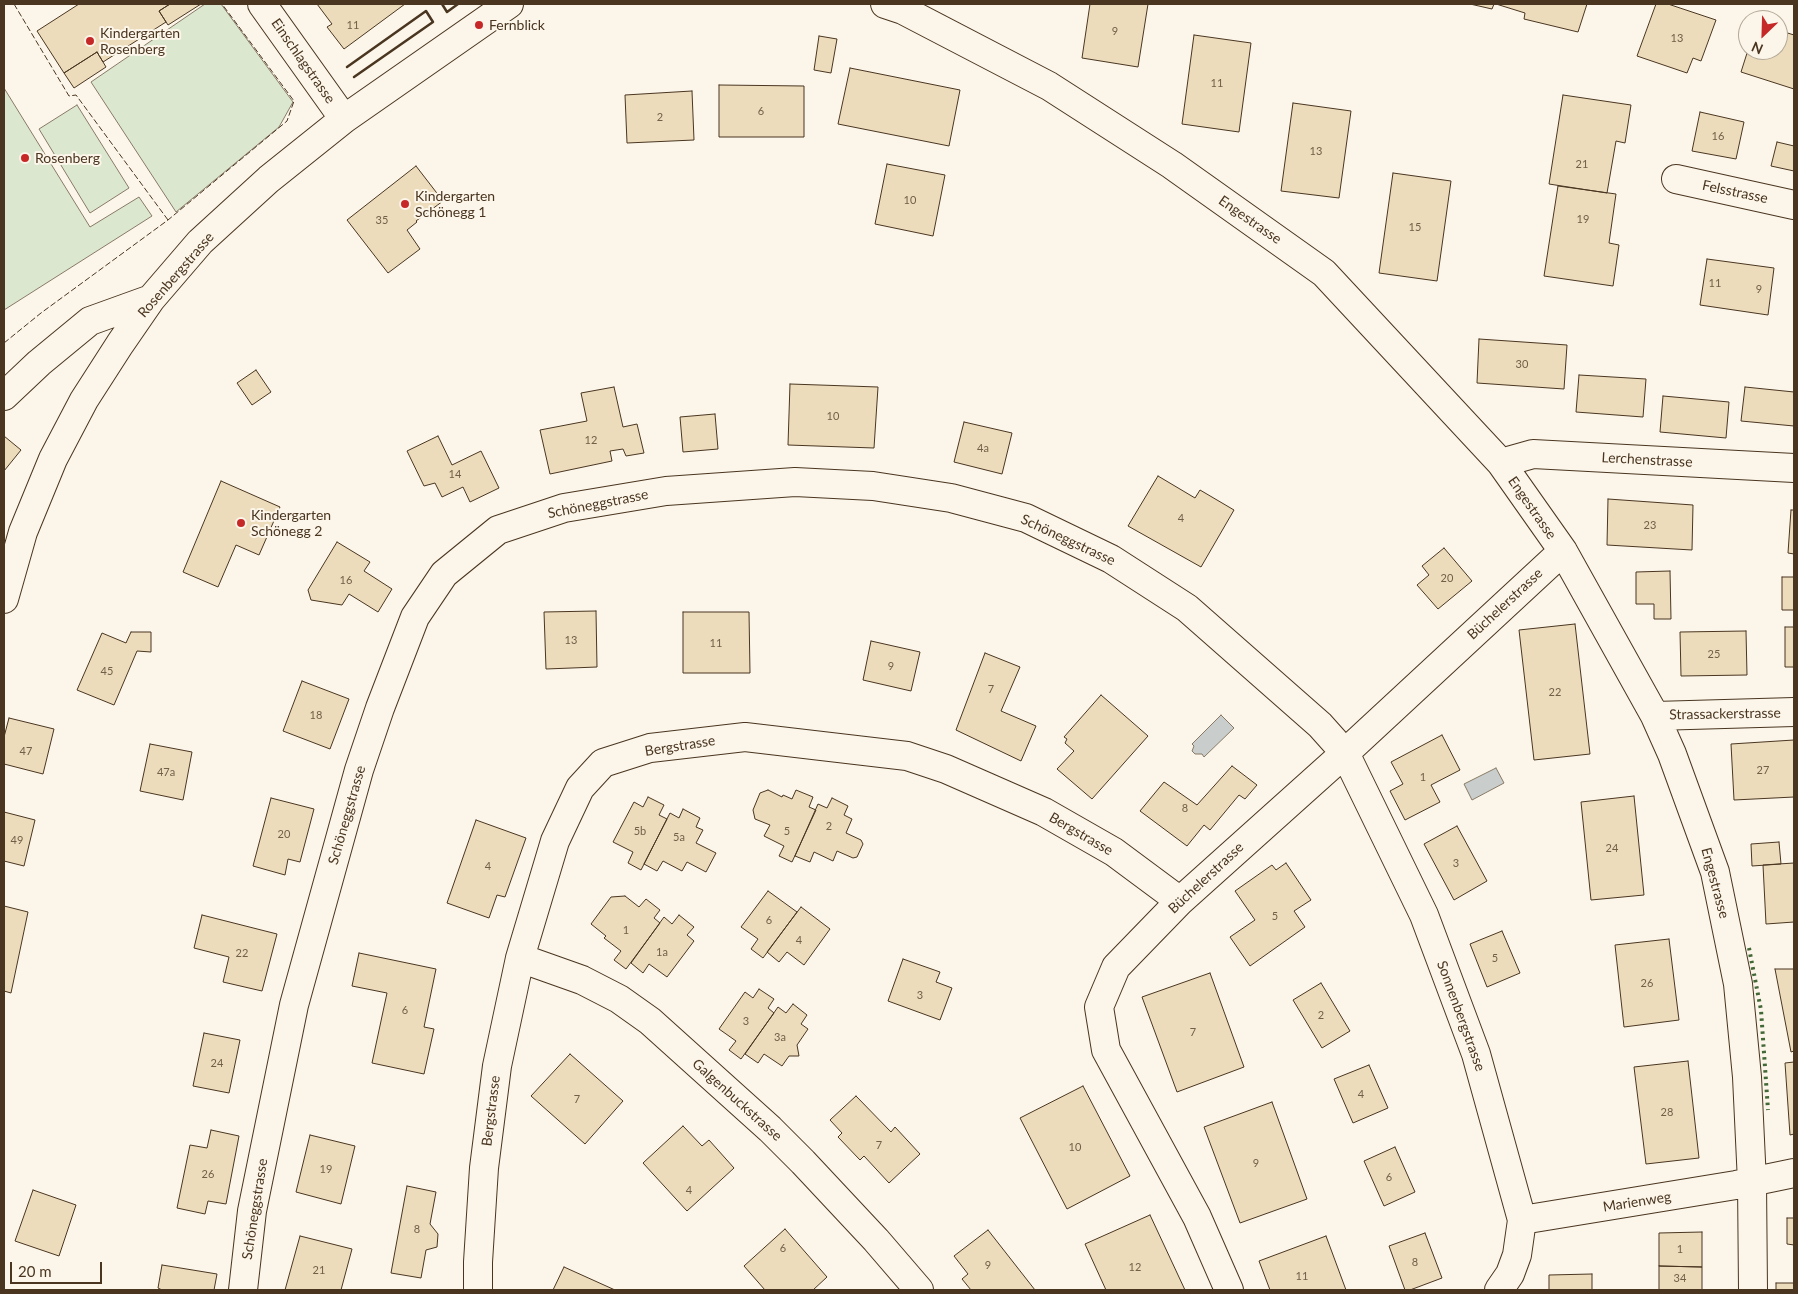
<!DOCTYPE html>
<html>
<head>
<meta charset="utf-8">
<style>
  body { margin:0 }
  #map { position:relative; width:1798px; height:1294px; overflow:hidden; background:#fbf6e9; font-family:Lato,sans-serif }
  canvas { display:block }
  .frame { position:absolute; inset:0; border:5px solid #4a3520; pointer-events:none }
  .north { position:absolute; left:1738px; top:10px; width:50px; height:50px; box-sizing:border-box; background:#fbf6e9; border:1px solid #b4a999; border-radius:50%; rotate:204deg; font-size:14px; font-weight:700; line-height:20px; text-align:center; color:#4a3520 }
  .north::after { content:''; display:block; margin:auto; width:18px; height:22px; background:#c62828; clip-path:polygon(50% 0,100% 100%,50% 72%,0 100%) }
  .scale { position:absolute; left:10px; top:1262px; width:92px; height:22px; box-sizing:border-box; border:2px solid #4a3520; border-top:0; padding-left:6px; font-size:15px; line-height:18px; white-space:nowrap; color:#4a3520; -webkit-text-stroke:4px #fbf6e9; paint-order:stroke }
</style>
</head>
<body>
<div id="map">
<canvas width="1798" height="1294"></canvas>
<div class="frame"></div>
<div class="north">N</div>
<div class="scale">20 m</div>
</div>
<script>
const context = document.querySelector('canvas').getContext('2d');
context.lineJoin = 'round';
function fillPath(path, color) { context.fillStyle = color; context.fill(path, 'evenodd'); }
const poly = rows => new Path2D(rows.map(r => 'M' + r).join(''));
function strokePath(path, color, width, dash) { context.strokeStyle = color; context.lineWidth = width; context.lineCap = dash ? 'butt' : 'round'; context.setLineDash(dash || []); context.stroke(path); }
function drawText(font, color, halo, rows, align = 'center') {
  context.font = font + ' Lato,sans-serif'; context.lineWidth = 4; context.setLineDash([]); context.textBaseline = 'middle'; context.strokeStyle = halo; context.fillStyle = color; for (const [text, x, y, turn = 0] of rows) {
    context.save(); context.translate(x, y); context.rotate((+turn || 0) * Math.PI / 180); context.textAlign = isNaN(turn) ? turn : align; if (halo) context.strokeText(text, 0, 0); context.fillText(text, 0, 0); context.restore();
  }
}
const green = poly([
  [205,4,221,4,293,102,279,127,176,212,91,82,205,4],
  [4,88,90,227,139,197,152,216,4,310,4,88],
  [77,105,129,188,90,213,39,129,77,105]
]);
fillPath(green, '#dce7d0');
strokePath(green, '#887966', 1);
const water = poly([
  [1221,715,1234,728,1204,757,1202,754,1195,754,1192,751,1194,746,1192,744,1221,715],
  [1496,768,1504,783,1472,800,1464,784,1496,768]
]);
fillPath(water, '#c9cecd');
strokePath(water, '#887966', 1);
const building = poly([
  [79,4,170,4,159,11,166,22,103,62,97,52,64,73,37,31,79,4],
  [170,4,201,4,168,25,159,11,170,4],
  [317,4,405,4,344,49,327,27,332,24,317,4],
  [1090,4,1148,4,1138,67,1082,58,1090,4],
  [1470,4,1494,4,1492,9,1470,4],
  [1496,4,1587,4,1578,32,1524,19,1525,13,1496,4],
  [1656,4,1668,4,1716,20,1701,61,1693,58,1687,73,1637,56,1656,4],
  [1778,30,1794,35,1794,89,1741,72,1748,50,1778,50,1778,30],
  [1194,35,1251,43,1239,132,1182,124,1194,35],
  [819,36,837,39,831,73,814,70,819,36],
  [97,52,106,67,74,88,64,73,97,52],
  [850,68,960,90,949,146,838,124,850,68],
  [719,85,804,86,804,137,719,137,719,85],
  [692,91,694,140,627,143,625,95,692,91],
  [1563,95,1631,105,1625,143,1616,141,1607,193,1549,184,1563,95],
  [1293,103,1351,111,1339,198,1281,191,1293,103],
  [1700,112,1744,122,1736,159,1692,151,1700,112],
  [1777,142,1794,146,1794,171,1771,166,1777,142],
  [887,164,945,175,933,236,875,224,887,164],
  [416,166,443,201,416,221,417,222,407,230,420,249,388,273,347,220,416,166],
  [1393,173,1451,181,1437,281,1379,273,1393,173],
  [1558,186,1616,194,1609,243,1619,245,1613,286,1544,276,1558,186],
  [1707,259,1774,268,1768,315,1700,305,1707,259],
  [1479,339,1567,345,1564,389,1477,383,1479,339],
  [256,370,271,392,252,405,237,383,256,370],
  [1579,375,1646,379,1643,417,1576,412,1579,375],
  [790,384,878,387,874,448,788,445,790,384],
  [614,387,623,427,637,424,644,453,626,456,623,449,610,451,612,461,550,474,540,430,587,421,581,393,614,387],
  [1745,387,1794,392,1794,426,1741,421,1745,387],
  [1663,396,1729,402,1726,438,1660,432,1663,396],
  [715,414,718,449,683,452,680,417,715,414],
  [964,422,1012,433,1002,474,954,462,964,422],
  [4,436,21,450,4,471,4,436],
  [438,436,452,465,481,451,499,488,470,502,463,487,442,497,435,483,424,486,407,451,438,436],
  [1158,476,1195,498,1200,490,1234,510,1201,567,1128,526,1158,476],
  [221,481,280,507,259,555,236,545,218,587,183,572,221,481],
  [1608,499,1693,505,1692,550,1607,545,1608,499],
  [1791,510,1794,510,1794,554,1788,553,1791,510],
  [337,542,370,562,364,571,392,589,378,612,349,594,342,605,311,600,308,590,337,542],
  [1444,548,1472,581,1438,609,1417,585,1429,575,1422,566,1444,548],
  [1670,571,1671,619,1654,619,1654,604,1636,604,1636,572,1670,571],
  [1782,577,1794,577,1794,610,1782,610,1782,577],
  [596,611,597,667,546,669,544,612,596,611],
  [683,612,749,612,750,673,683,673,683,612],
  [1575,624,1590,754,1534,760,1519,630,1575,624],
  [1785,627,1794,627,1794,667,1785,667,1785,627],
  [1746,631,1747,675,1681,676,1680,632,1746,631],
  [131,632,151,632,151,652,137,651,114,705,77,690,102,633,126,643,131,632],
  [871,641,920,652,911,691,863,680,871,641],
  [985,653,1020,667,1001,711,1036,726,1021,761,956,730,985,653],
  [302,681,349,699,330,749,283,731,302,681],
  [1101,695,1148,736,1092,799,1057,769,1074,751,1065,743,1067,739,1064,737,1101,695],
  [9,718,54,729,43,774,4,764,4,737,9,718],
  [1442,735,1460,770,1431,785,1440,802,1405,820,1390,791,1403,784,1391,762,1442,735],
  [1794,740,1794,797,1734,800,1731,744,1794,740],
  [150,744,192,752,183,800,140,791,150,744],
  [1232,766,1257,785,1245,799,1239,795,1210,830,1204,825,1187,846,1140,811,1164,782,1197,805,1232,766],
  [768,790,782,797,783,795,792,799,796,790,813,797,809,807,816,810,792,862,779,856,784,846,764,836,770,825,755,819,753,810,760,793,768,790],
  [1634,796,1644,895,1591,900,1581,802,1634,796],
  [648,797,664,805,659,815,667,819,641,870,628,863,633,852,613,842,634,802,643,807,648,797],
  [271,798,314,809,300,862,288,859,285,875,253,866,271,798],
  [832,798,848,806,844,815,852,819,846,833,861,840,863,844,857,857,853,858,837,851,833,861,814,852,810,862,795,856,818,804,827,808,832,798],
  [683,809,700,818,696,827,703,830,696,843,716,853,706,872,687,862,682,871,663,861,657,871,644,864,670,813,679,818,683,809],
  [4,812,35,820,24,866,4,861,4,812],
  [476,820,526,838,505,897,497,895,489,918,447,903,476,820],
  [1457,826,1487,881,1454,900,1424,844,1457,826],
  [1779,842,1781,864,1752,866,1751,844,1779,842],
  [1286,863,1311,900,1294,911,1305,927,1250,966,1230,937,1255,920,1235,891,1272,865,1276,870,1286,863],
  [1794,863,1794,922,1766,924,1763,865,1794,863],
  [768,891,797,912,763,958,751,949,758,939,741,927,768,891],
  [625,896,639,907,646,899,660,910,654,918,660,923,626,969,614,960,621,951,604,938,606,936,591,924,611,897,625,896],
  [4,906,28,912,11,993,4,991,4,906],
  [801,907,830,929,804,965,787,952,779,962,767,952,801,907],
  [202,915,277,934,262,991,223,982,229,957,194,948,202,915],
  [679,915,694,927,687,935,694,941,667,977,649,964,643,973,631,963,664,917,672,924,679,915],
  [1502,931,1520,973,1487,987,1470,944,1502,931],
  [1669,939,1679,1020,1624,1027,1615,945,1669,939],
  [359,953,436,969,424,1027,434,1029,424,1074,372,1063,387,993,352,986,359,953],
  [903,959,940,972,936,982,952,988,940,1020,888,1001,903,959],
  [1775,969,1794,969,1794,1051,1791,1052,1775,969],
  [1210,973,1244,1067,1177,1092,1142,997,1210,973],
  [1321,983,1350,1031,1322,1048,1293,1000,1321,983],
  [759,989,774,999,768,1008,774,1013,741,1059,729,1050,736,1041,719,1029,745,992,753,998,759,989],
  [793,1004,807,1015,801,1024,808,1029,797,1045,799,1056,789,1056,782,1066,764,1054,758,1063,745,1054,778,1007,786,1013,793,1004],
  [204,1033,240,1040,229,1093,193,1086,204,1033],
  [570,1054,623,1101,585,1144,531,1096,570,1054],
  [1688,1061,1699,1158,1646,1164,1634,1067,1688,1061],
  [1794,1062,1794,1134,1790,1135,1785,1063,1794,1062],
  [1369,1065,1388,1108,1353,1123,1334,1079,1369,1065],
  [1083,1086,1130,1176,1067,1209,1020,1118,1083,1086],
  [856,1096,891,1132,895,1127,920,1154,889,1183,864,1156,860,1160,838,1137,842,1133,830,1120,856,1096],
  [1272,1102,1307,1199,1240,1223,1204,1127,1272,1102],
  [683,1126,702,1146,709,1140,734,1168,687,1211,643,1163,683,1126],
  [211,1130,239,1136,226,1204,208,1201,205,1214,177,1208,190,1145,207,1148,211,1130],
  [310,1135,355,1146,341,1204,296,1192,310,1135],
  [1395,1147,1415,1192,1384,1206,1364,1161,1395,1147],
  [407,1186,436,1192,430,1224,438,1234,437,1247,426,1250,421,1278,391,1273,407,1186],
  [33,1190,76,1205,59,1256,15,1241,33,1190],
  [1150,1215,1185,1290,1106,1290,1085,1244,1150,1215],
  [1787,1218,1794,1218,1794,1245,1787,1244,1787,1218],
  [785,1229,827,1277,813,1290,765,1290,744,1266,785,1229],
  [988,1230,1035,1290,971,1290,962,1279,968,1274,954,1256,988,1230],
  [1702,1232,1702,1267,1659,1266,1659,1233,1702,1232],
  [1425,1233,1442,1278,1410,1290,1405,1290,1389,1246,1425,1233],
  [300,1236,352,1249,341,1290,285,1290,300,1236],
  [1326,1236,1346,1290,1270,1290,1259,1261,1326,1236],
  [162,1265,217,1274,214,1290,162,1290,158,1288,162,1265],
  [1659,1266,1702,1267,1702,1290,1659,1290,1659,1266],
  [564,1267,615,1290,553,1290,564,1267],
  [1592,1274,1592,1290,1549,1290,1549,1275,1592,1274],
  [1776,1283,1794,1283,1794,1290,1776,1290,1776,1283]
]);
fillPath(building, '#ecdcbc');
strokePath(building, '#4a3520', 1);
const minor = poly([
  [262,4,344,119],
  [885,4,903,10,1049,86,1172,165,1324,273,1501,463,1563,551,1655,716,1672,754,1715,872,1738,984,1747,1077,1752,1182,1753,1290],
  [1676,179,1794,205],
  [4,396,39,363,90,321,151,299],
  [1501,463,1533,454,1794,468],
  [4,599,23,532,53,459,84,400,120,344,151,299,200,242,269,179,344,119,509,4],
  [1655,716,1794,712],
  [520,958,582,980,619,999,650,1021,770,1129,803,1162,876,1240,919,1290],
  [1522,1220,1736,1185,1794,1173],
  [243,1290,252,1211,294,1005,359,770,380,708,415,617,444,574,498,530,564,508,666,491,795,482,873,486,951,498,1026,518,1111,559,1187,608,1320,725,1345,753,1424,915,1476,1054,1522,1220,1517,1255,1510,1274,1499,1290],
  [478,1290,478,1262,484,1168,497,1066,520,958,555,841,580,788,603,763,650,748,745,737,907,756,946,769,1044,812,1114,852,1180,901],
  [1229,1290,1197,1217,1106,1050,1099,1007,1116,967,1180,901,1345,753,1563,551]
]);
strokePath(minor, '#4a3520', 30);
strokePath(minor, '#fbf6e9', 28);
strokePath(poly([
  [1749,948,1761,1010,1768,1110]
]), '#436837', 4, [2.5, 4]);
strokePath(poly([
  [14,4,69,96,76,95,168,220],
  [4,343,41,313,168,220,287,121,294,101,222,4]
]), '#4a3520', 1, [6, 2.5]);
strokePath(poly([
  [442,4,447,12,458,4],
  [347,67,426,11,433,22,354,77]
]), '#4a3520', 2.5);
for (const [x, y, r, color] of [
  [479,25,5,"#c62828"],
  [90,41,5,"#c62828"],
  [25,158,5,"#c62828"],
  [405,204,5,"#c62828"],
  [241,523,5,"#c62828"]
]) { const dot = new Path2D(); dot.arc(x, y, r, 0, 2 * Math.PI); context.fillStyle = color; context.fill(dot); strokePath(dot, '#fbf6e9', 2); }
drawText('11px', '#725f47', null, [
  ["11",353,25],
  ["9",1115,31],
  ["13",1677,38],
  ["11",1217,83],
  ["6",761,111],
  ["2",660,117],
  ["16",1718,136],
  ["13",1316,151],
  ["21",1582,164],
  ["10",910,200],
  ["19",1583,219],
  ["35",382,220],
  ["15",1415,227],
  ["11",1715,283],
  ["9",1759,289],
  ["30",1522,364],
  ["10",833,416],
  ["12",591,440],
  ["4a",983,448],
  ["14",455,474],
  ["4",1181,518],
  ["23",1650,525],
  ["20",1447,578],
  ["16",346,580],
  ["13",571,640],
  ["11",716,643],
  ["25",1714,654],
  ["9",891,666],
  ["45",107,671],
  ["7",991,689],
  ["22",1555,692],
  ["18",316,715],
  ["47",26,751],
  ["27",1763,770],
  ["47a",166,772],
  ["1",1423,777],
  ["8",1185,808],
  ["2",829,826],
  ["5b",640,831],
  ["5",787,831],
  ["20",284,834],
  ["5a",679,837],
  ["49",17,840],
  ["24",1612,848],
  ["3",1456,863],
  ["4",488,866],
  ["5",1275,916],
  ["6",769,920],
  ["1",626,930],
  ["4",799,940],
  ["1a",662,952],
  ["22",242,953],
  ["5",1495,958],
  ["26",1647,983],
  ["3",920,995],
  ["6",405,1010],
  ["2",1321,1015],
  ["3",746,1021],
  ["7",1193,1032],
  ["3a",780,1037],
  ["24",217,1063],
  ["4",1361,1094],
  ["7",577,1099],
  ["28",1667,1112],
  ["7",879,1145],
  ["10",1075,1147],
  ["9",1256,1163],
  ["19",326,1169],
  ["26",208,1174],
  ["6",1389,1177],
  ["4",689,1190],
  ["8",417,1229],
  ["6",783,1248],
  ["1",1680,1249],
  ["8",1415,1262],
  ["9",988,1265],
  ["12",1135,1267],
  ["21",319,1270],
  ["11",1302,1276],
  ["34",1680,1278]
]);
drawText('14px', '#4a3520', '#fbf6e9', [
  ["Fernblick",489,25],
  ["Kindergarten",100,33],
  ["Rosenberg",100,49],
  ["Rosenberg",35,158],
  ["Kindergarten",415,196],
  ["Schönegg 1",415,212],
  ["Kindergarten",251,515],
  ["Schönegg 2",251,531]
], 'left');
drawText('14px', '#4a3520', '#fbf6e9', [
  ["Einschlagstrasse",303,61,55],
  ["Felsstrasse",1735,192,12],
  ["Engestrasse",1250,220,35],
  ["Rosenbergstrasse",176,275,-49],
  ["Lerchenstrasse",1647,460,3],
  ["Schöneggstrasse",598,504,-11],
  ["Engestrasse",1532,508,55],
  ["Schöneggstrasse",1068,540,25],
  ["Büchelerstrasse",1505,604,-43],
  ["Strassackerstrasse",1725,714,-1],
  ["Bergstrasse",680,746,-9],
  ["Schöneggstrasse",347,815,-74],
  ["Bergstrasse",1081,834,30],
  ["Büchelerstrasse",1206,878,-43],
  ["Engestrasse",1715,883,75],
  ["Sonnenbergstrasse",1461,1016,70],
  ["Galgenbuckstrasse",737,1100,42],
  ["Bergstrasse",491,1111,-83],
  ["Marienweg",1637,1202,-9],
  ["Schöneggstrasse",255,1209,-81]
]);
</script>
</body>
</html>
